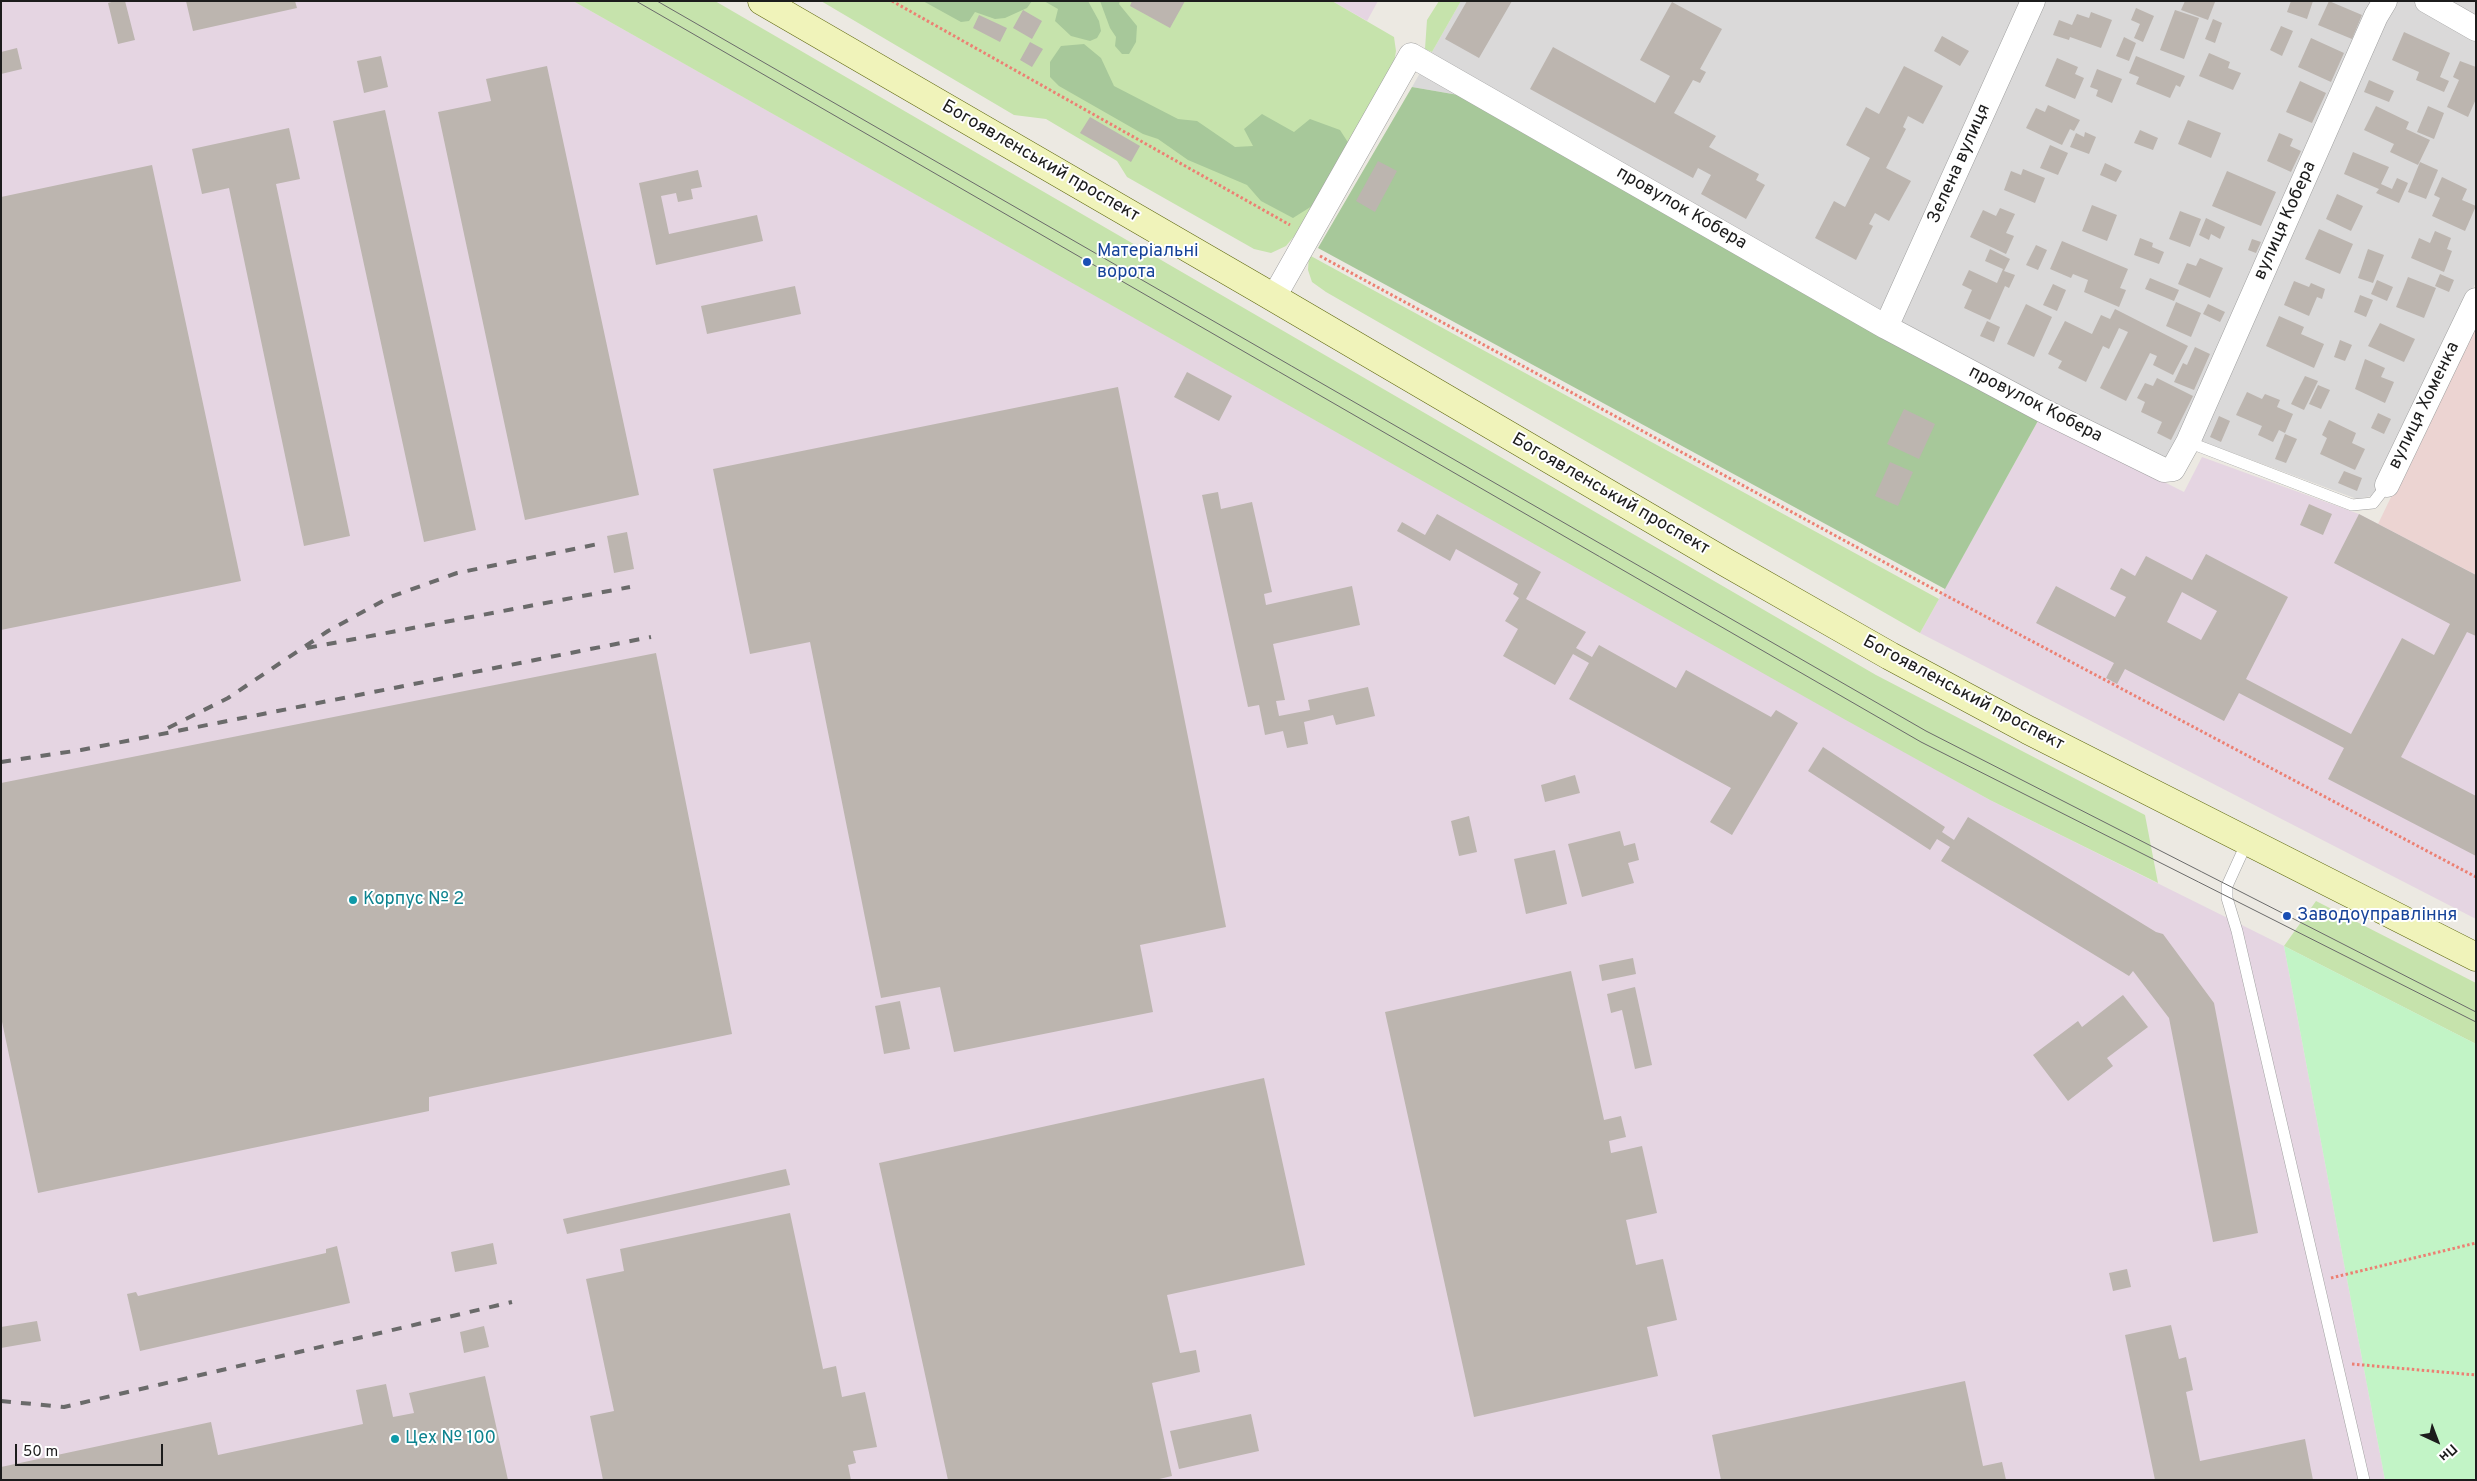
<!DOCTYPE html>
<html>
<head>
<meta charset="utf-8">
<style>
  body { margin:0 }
  #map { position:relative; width:2477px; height:1481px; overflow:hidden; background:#ece9e2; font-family:Overpass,sans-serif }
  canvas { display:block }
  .frame { position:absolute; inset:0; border:2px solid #1c1c1c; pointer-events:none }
  .north { position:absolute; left:2412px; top:1416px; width:50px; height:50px; -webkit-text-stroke:4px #fff; paint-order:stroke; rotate:137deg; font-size:14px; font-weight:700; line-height:20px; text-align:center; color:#1c1c1c }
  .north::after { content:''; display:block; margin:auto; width:18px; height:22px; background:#1c1c1c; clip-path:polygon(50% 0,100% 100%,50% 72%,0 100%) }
  .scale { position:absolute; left:15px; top:1444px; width:148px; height:22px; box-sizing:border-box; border:2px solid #1c1c1c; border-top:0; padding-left:6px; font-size:15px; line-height:18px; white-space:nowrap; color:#1c1c1c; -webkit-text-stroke:4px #fff; paint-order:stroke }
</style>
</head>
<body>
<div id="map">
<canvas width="2477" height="1481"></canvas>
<div class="frame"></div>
<div class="north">Пн</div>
<div class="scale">50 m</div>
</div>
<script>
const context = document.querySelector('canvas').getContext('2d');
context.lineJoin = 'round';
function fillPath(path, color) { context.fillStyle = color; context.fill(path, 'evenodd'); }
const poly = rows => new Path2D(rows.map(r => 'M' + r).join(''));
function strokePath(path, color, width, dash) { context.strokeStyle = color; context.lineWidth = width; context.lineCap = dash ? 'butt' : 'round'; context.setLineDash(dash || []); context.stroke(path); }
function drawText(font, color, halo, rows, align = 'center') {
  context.font = font + ' Overpass,sans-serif'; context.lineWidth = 4; context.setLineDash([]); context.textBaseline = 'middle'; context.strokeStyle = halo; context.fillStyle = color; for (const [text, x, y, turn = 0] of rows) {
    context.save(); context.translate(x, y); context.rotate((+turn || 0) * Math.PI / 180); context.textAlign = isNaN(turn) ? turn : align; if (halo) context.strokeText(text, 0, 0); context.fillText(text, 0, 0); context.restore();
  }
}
fillPath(poly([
  [1461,1,2022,1,1874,329,1464,96,1412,87],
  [2044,1,2476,1,2476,282,2381,485,2371,496,2357,499,2206,443,2166,464,1898,325]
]), '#dad9d9');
fillPath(poly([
  [2476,321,2476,575,2378,524]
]), '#ecd4d2');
fillPath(poly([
  [1,1,573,1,1990,800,2284,946,2385,1480,1,1480],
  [1332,1,1378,1,1367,21],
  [2039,419,2184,492,2202,457,2359,514,2476,575,2476,919,1920,633]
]), '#e5d5e2');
fillPath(poly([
  [573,1,715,1,1876,675,2145,815,2158,883,1990,800,1844,719],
  [821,1,1332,1,1394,37,1396,51,1393,69,1296,234,1286,246,1271,253,1254,249,1127,177,1117,161,1046,119,1014,115],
  [1439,1,1461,1,1432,52,1425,49,1427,20],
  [1309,255,1939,599,1920,633,1326,292,1312,282,1308,270],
  [2316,901,2476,983,2476,1044,2284,946]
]), '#c6e3ac');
fillPath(poly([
  [923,1,1032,1,1027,8,1005,18,995,19,975,12,969,21,961,22],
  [1044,1,1088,1,1099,21,1101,31,1097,38,1090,41,1071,36,1055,21,1058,9],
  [1100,1,1120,1,1119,4,1137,26,1136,42,1129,54,1122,54,1115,46,1116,37,1110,28],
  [1084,44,1101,58,1114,86,1178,119,1197,121,1235,147,1253,146,1244,129,1262,114,1294,132,1310,119,1340,130,1349,144,1312,206,1293,218,1261,201,1247,185,1188,160,1158,139,1143,134,1059,86,1050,77,1050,62,1061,46],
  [1412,87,1464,96,2039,419,1945,589,1318,248]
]), '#a7c89a');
fillPath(poly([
  [2284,946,2476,1044,2476,1480,2385,1480]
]), '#c2f4c6');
fillPath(poly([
  [115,1,125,1,135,40,118,44,108,3],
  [186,1,295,1,297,8,193,31],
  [1132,1,1185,1,1170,28,1130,6],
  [1467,1,1512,1,1479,58,1445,39],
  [2185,1,2214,1,2215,2,2208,20,2181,10],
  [2291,1,2313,1,2307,19,2287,12],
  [2329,1,2362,15,2352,39,2318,25],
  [1672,2,1722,29,1700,69,1706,72,1700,83,1693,80,1674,113,1716,136,1709,147,1759,174,1756,180,1765,185,1746,219,1701,194,1711,175,1698,168,1693,178,1530,89,1553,47,1655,103,1670,76,1640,60],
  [2136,8,2154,16,2143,42,2134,38,2140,24,2131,20],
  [1023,10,1042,21,1032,39,1013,28],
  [2175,10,2199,18,2184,59,2160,50],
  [2091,12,2112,20,2101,48,2070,37,2069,40,2053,35,2059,20,2072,25,2077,14,2089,18],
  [979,15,1007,28,1000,42,973,28],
  [2213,19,2222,23,2215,43,2205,39],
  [2281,26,2293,31,2282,56,2270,50],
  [2404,32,2450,53,2440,77,2449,81,2444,92,2416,80,2419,72,2392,60],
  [1942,36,1969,51,1960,66,1934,51],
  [2124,37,2136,43,2129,61,2116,56],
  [2311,38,2344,53,2331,82,2298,67],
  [1030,42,1043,49,1032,67,1020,60],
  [17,48,22,69,1,74,1,52],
  [2209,53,2230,62,2228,68,2241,73,2233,90,2199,76],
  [381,56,388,87,364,93,357,61],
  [2136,56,2185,76,2180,87,2176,85,2170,98,2136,84,2139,77,2129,73],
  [2057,58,2078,67,2075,74,2084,78,2075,99,2045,86],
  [2460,61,2476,67,2476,99,2468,117,2447,107,2459,80,2453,77],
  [547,66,639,495,525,520,438,112,491,101,486,79],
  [1904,66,1943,86,1923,124,1908,116,1903,127,1906,129,1886,168,1911,181,1889,221,1875,213,1869,224,1873,226,1856,260,1815,238,1834,201,1845,207,1870,158,1846,145,1866,107,1879,114],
  [2097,69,2122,79,2112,103,2096,96,2098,90,2090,87],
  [2369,80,2394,91,2389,102,2364,92],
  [2300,81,2326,93,2312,123,2286,112],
  [2048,105,2080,120,2074,131,2070,129,2062,145,2026,128,2036,108,2045,112],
  [2376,106,2409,122,2406,129,2430,140,2418,165,2390,152,2394,144,2364,130],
  [2428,106,2444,113,2434,139,2417,132],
  [385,110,476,530,424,542,333,121],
  [1090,117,1140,146,1131,162,1080,133],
  [2188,120,2221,133,2211,158,2178,144],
  [289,128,300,179,276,184,350,536,304,546,229,188,202,194,192,149],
  [2140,130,2158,138,2153,150,2134,143],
  [2085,132,2096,137,2089,154,2070,147,2076,133,2084,137],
  [2279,133,2293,139,2290,146,2301,151,2291,172,2267,161],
  [2050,145,2068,153,2058,175,2040,168],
  [2353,152,2389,167,2381,184,2392,189,2397,178,2408,183,2399,203,2376,193,2379,189,2344,174],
  [1378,161,1397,171,1375,212,1356,201],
  [2420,162,2438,170,2426,199,2408,192],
  [2105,163,2122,171,2116,182,2100,175],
  [152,165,241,581,1,630,1,197],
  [2023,169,2045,178,2035,203,2004,190,2011,171,2021,175],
  [698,170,702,187,691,189,693,199,678,202,676,193,661,196,669,234,757,215,763,241,656,265,639,183],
  [2227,171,2276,192,2261,226,2212,206],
  [2442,177,2467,189,2462,200,2476,206,2465,231,2432,216,2440,198,2434,195],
  [2337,194,2363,206,2351,231,2326,219],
  [2092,205,2117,215,2107,241,2082,231],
  [2000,208,2015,214,2006,233,2014,236,2006,254,1970,237,1983,210,1996,216],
  [2180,211,2201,219,2190,247,2169,239],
  [2206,218,2225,227,2220,239,2211,234,2209,240,2199,235],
  [2319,229,2353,244,2340,274,2305,259],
  [2435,231,2451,238,2447,249,2452,251,2444,272,2411,258,2419,238,2430,243],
  [2140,238,2153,243,2152,247,2164,252,2159,264,2134,255],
  [2252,239,2261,242,2256,253,2248,250],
  [2062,241,2128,269,2120,288,2126,290,2119,307,2084,292,2088,280,2073,274,2071,278,2050,269],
  [2036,245,2047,250,2038,270,2026,265],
  [1990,249,2010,259,2004,271,2015,275,2009,288,2005,286,1990,320,1964,308,1972,290,1962,285,1969,270,1997,283,2003,269,1985,261],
  [2368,249,2384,255,2373,283,2358,278],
  [2200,258,2223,268,2210,298,2178,284,2187,263,2196,266],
  [2440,274,2454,280,2449,292,2435,286],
  [2408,277,2436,288,2424,318,2396,307],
  [2150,278,2179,290,2174,301,2145,289],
  [2377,280,2393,287,2387,301,2371,294],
  [2294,281,2309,287,2311,283,2325,289,2322,299,2317,297,2309,316,2284,305],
  [2053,284,2066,290,2057,311,2043,305],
  [795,286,801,314,707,334,701,306],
  [2360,295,2373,300,2366,317,2354,312],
  [2176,302,2201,313,2191,337,2166,326],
  [2026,304,2052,317,2034,357,2007,344],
  [2208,304,2225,312,2220,322,2203,314],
  [2115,309,2188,346,2173,375,2153,365,2157,356,2150,353,2126,401,2100,388,2128,332,2119,328,2109,349,2103,346,2086,382,2058,368,2062,361,2048,354,2065,321,2092,334,2101,315,2110,319],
  [2279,316,2304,327,2301,334,2324,344,2314,368,2266,346],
  [1987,321,2000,327,1994,342,1980,336],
  [2380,323,2415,339,2404,362,2368,346],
  [2340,340,2352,345,2345,361,2334,357],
  [2195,347,2210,354,2194,390,2174,382,2183,363,2187,365],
  [2365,359,2385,368,2381,377,2394,382,2385,403,2355,389],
  [1187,372,1232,396,1219,421,1174,397],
  [2305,376,2318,381,2304,410,2291,404],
  [2157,378,2193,396,2171,440,2157,433,2162,422,2141,412,2145,402,2137,398,2145,383,2153,386],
  [2318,385,2330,390,2321,409,2309,404],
  [1118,387,1226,927,1140,945,1153,1012,954,1052,940,987,881,998,810,642,750,654,713,469],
  [2247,392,2262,399,2265,394,2280,400,2277,407,2293,414,2285,433,2279,430,2273,442,2258,435,2262,426,2236,415],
  [1904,409,1935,424,1919,459,1887,444],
  [2378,413,2391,419,2384,434,2371,428],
  [2219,416,2230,421,2221,442,2210,437],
  [2329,420,2356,433,2352,443,2365,449,2355,470,2320,454,2327,438,2322,435],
  [2285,434,2297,439,2286,463,2275,459],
  [1890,462,1913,472,1898,506,1875,496],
  [2344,471,2362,478,2357,491,2338,483],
  [1218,492,1221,509,1252,502,1272,592,1264,594,1266,605,1352,586,1360,625,1273,644,1285,700,1276,701,1279,716,1310,710,1308,700,1368,687,1375,716,1336,725,1333,715,1304,722,1308,744,1287,748,1283,731,1265,735,1259,705,1248,707,1202,495],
  [2309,504,2332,514,2323,535,2300,525],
  [1437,514,1541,572,1526,599,1586,632,1576,648,1592,657,1599,645,1676,688,1686,670,1771,717,1776,710,1798,723,1732,835,1710,822,1731,788,1569,699,1589,663,1573,654,1555,685,1503,656,1518,629,1505,621,1519,598,1513,594,1518,584,1456,549,1450,561,1397,531,1402,522,1425,535],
  [2359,514,2476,575,2476,636,2467,632,2401,757,2476,796,2476,856,2328,779,2344,748,2239,693,2224,721,2125,669,2117,684,2106,678,2114,663,2036,623,2056,586,2115,617,2126,597,2110,589,2121,568,2135,576,2146,556,2192,580,2206,554,2288,597,2246,679,2351,734,2402,638,2434,655,2450,624,2334,563],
  [2182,592,2217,611,2201,640,2167,622],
  [627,532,634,569,614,573,607,536],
  [656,653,732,1034,429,1097,429,1111,38,1193,1,1017,1,783],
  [1823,747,1945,827,1942,832,1954,840,1968,817,2156,932,2163,934,2214,1003,2258,1233,2213,1242,2169,1018,2133,971,2129,976,1941,861,1950,847,1937,839,1930,850,1808,771],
  [1575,775,1580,793,1545,802,1541,785],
  [1469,816,1477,852,1459,856,1451,821],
  [1620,831,1624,846,1635,843,1639,860,1628,863,1634,883,1582,897,1568,844],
  [1555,850,1567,904,1526,914,1514,859],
  [1633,958,1636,974,1602,981,1599,965],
  [1571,971,1604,1120,1621,1116,1626,1137,1609,1141,1611,1153,1642,1146,1657,1213,1626,1220,1636,1265,1663,1259,1677,1320,1647,1327,1658,1376,1474,1417,1385,1012],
  [1635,987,1652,1065,1635,1069,1622,1010,1611,1013,1607,994],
  [2123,995,2148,1027,2107,1058,2113,1066,2068,1101,2033,1055,2078,1021,2082,1027],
  [900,1001,910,1049,884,1054,875,1006],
  [1264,1078,1305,1265,1167,1295,1180,1353,1196,1350,1200,1372,1152,1383,1172,1476,1155,1480,948,1480,879,1163],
  [786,1169,790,1185,567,1234,563,1219],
  [790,1213,823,1369,836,1366,842,1397,865,1392,877,1447,853,1451,856,1463,848,1465,851,1480,603,1480,590,1416,614,1411,586,1279,624,1271,620,1249],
  [493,1243,497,1264,455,1272,451,1252],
  [337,1246,350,1303,140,1351,127,1294,136,1292,138,1296,326,1253,326,1249],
  [2127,1269,2131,1287,2113,1291,2109,1273],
  [37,1321,41,1341,1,1348,1,1327],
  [2171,1325,2179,1359,2186,1357,2193,1390,2186,1392,2200,1461,2305,1439,2313,1480,2155,1480,2125,1335],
  [484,1326,489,1347,464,1353,460,1332],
  [485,1376,508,1480,1,1480,1,1467,211,1422,218,1455,363,1424,356,1390,386,1384,393,1417,414,1413,409,1393],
  [1965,1381,1983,1466,2002,1462,2006,1480,1721,1480,1712,1435],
  [1251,1414,1259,1451,1179,1469,1170,1431]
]), '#bcb5af');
const service = poly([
  [2188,442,2352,505,2373,503,2387,485],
  [2247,842,2227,886,2227,898,2237,931,2364,1480]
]);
const minor = poly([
  [2427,1,2476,29],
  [1274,297,1411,55,1886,327,2042,410,2164,470,2173,469,2188,442,2376,16,2385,1],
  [1886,327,2033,1],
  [2387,485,2476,300]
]);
const secondary = poly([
  [762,1,1259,289,1725,562,1890,656,2028,730,2476,957]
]);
strokePath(service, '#a0a0a0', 12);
strokePath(minor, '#a0a0a0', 25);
strokePath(secondary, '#5d670e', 29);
strokePath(poly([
  [892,1,1290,225],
  [1320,256,1930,587,2476,877],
  [2331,1278,2476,1243],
  [2352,1364,2476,1375]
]), '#ec8073', 3, [2.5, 2.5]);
strokePath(service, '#fff', 11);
strokePath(minor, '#fff', 24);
strokePath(secondary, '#f0f3ba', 28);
strokePath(poly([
  [636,1,1921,742,2476,1022],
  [657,1,1926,731,2476,1012]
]), '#6a6a6a', 1);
strokePath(poly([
  [307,648,630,587],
  [168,728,228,698,328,631,390,597,457,573,598,544],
  [1,762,81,750,651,637],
  [1,1401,64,1407,512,1302]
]), '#6a6a6a', 4, [10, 10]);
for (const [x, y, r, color] of [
  [1087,262,5,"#1a4fb4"],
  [353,900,5,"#0f9aa8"],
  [2287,916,5,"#1a4fb4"],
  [395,1439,5,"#0f9aa8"]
]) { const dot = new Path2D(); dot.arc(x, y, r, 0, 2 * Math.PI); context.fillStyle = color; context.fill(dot); strokePath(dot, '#fff', 2); }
drawText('18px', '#1c1c1c', '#fff', [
  ["Богоявленський проспект",1040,162,30],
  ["Зелена вулиця",1960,164,-66],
  ["провулок Кобера",1681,209,30],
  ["вулиця Кобера",2286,221,-66],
  ["провулок Кобера",2035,405,27],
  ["вулиця Хоменка",2425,406,-64],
  ["Богоявленський проспект",1610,495,30],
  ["Богоявленський проспект",1963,694,28]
]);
drawText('18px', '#164399', '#fff', [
  ["Матеріальні",1097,252],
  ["ворота",1097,273],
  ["Заводоуправління",2297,916]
], 'left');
drawText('18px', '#0d838f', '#fff', [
  ["Корпус № 2",363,900],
  ["Цех № 100",405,1439]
], 'left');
</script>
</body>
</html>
